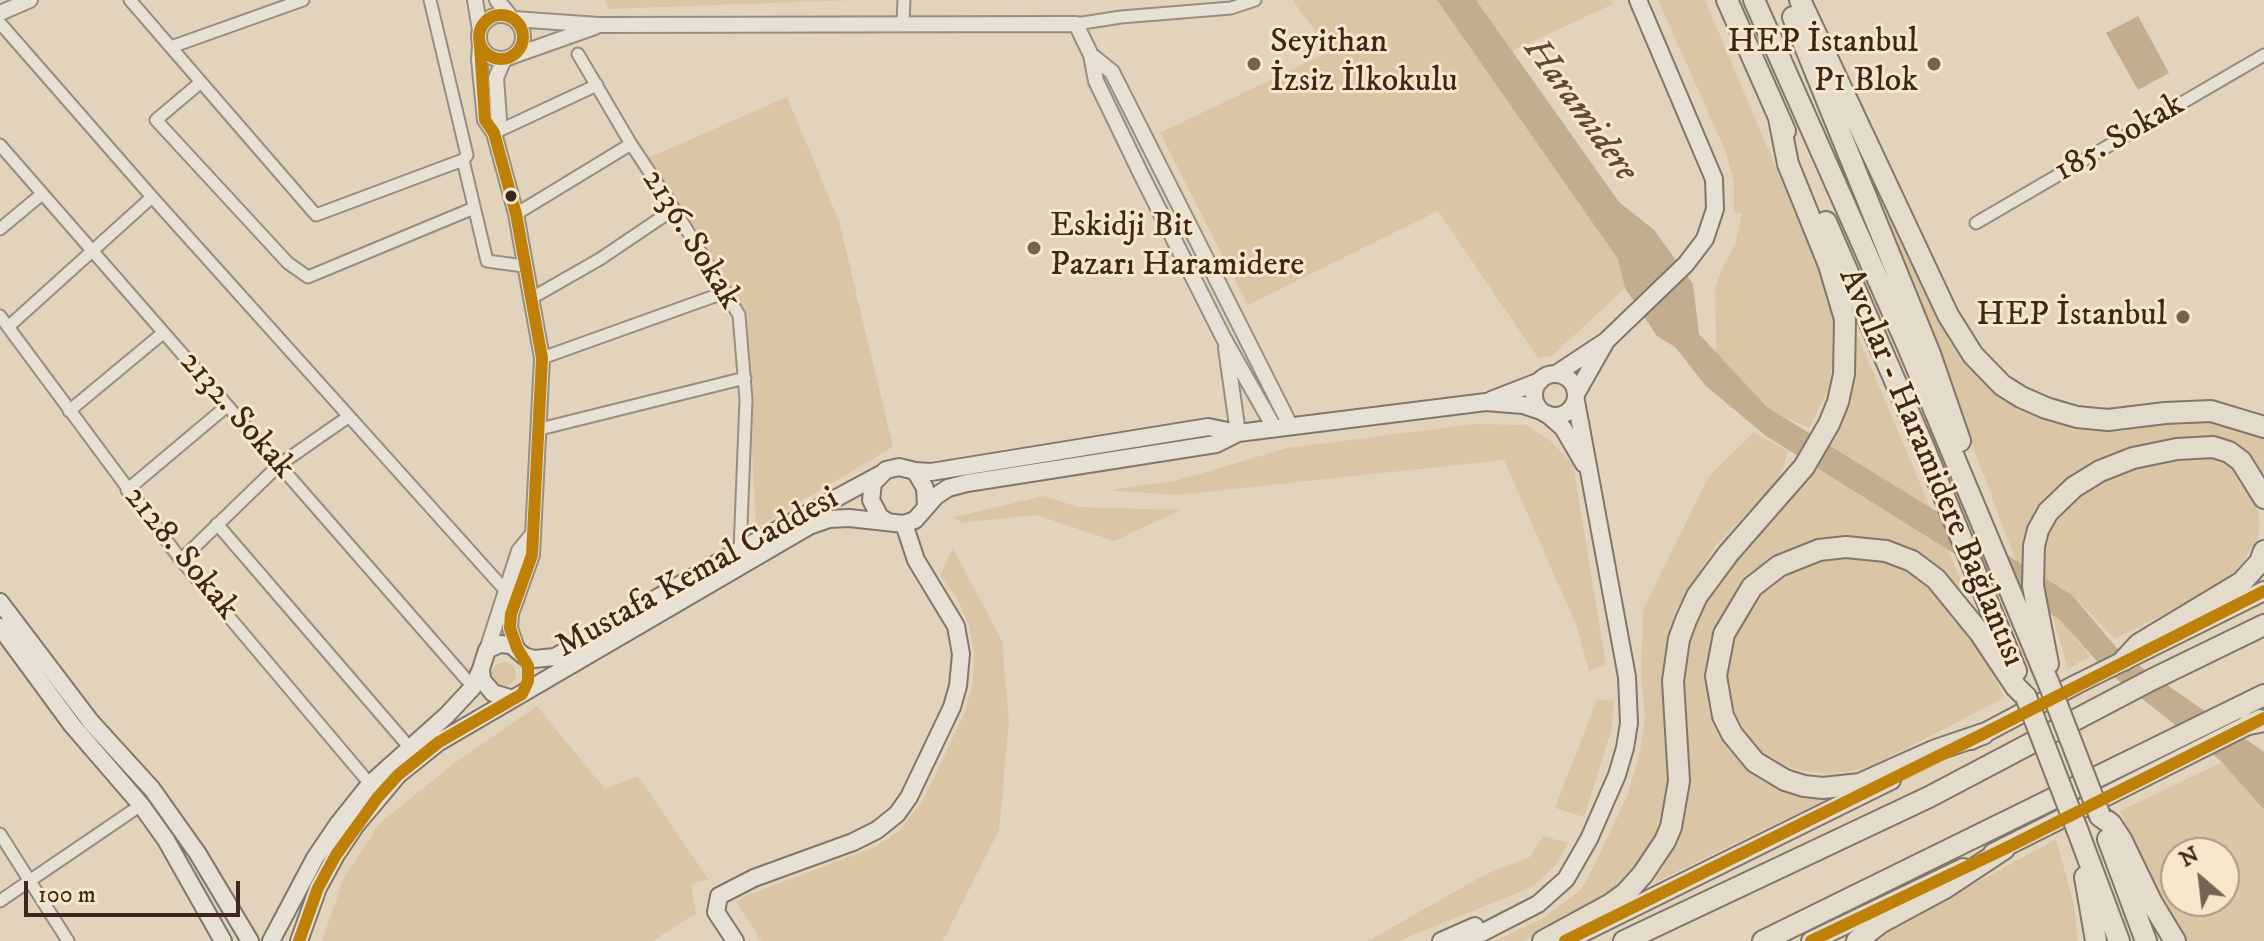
<!DOCTYPE html>
<html>
<head>
<meta charset="utf-8">
<style>
  body { margin:0 }
  #map { position:relative; width:2264px; height:941px; overflow:hidden; background:#e2d4bc; font-family:"IM FELL DW Pica",serif }
  canvas { display:block }
  .north { position:absolute; left:2160px; top:837px; width:80px; height:80px; box-sizing:border-box; background:#f7e6c9; border:2px solid #ad9983; border-radius:50%; rotate:332deg; font-size:22px; font-weight:700; line-height:32px; text-align:center; color:#3d261b }
  .north::after { content:''; display:block; margin:auto; width:28px; height:36px; background:#776353; clip-path:polygon(50% 0,100% 100%,50% 72%,0 100%) }
  .scale { position:absolute; left:24px; top:881px; width:216px; height:36px; box-sizing:border-box; border:4px solid #3d261b; border-top:0; padding-left:10px; font-size:24px; line-height:28px; white-space:nowrap; color:#3d261b; -webkit-text-stroke:6px #f7e6c9; paint-order:stroke }
</style>
</head>
<body>
<div id="map">
<canvas width="2264" height="941"></canvas>
<div class="north">N</div>
<div class="scale">100 m</div>
</div>
<script>
const context = document.querySelector('canvas').getContext('2d');
context.lineJoin = 'round';
function fillPath(path, color) { context.fillStyle = color; context.fill(path, 'evenodd'); }
const poly = rows => new Path2D(rows.map(r => 'M' + r).join(''));
function strokePath(path, color, width, dash) { context.strokeStyle = color; context.lineWidth = width; context.lineCap = dash ? 'butt' : 'round'; context.setLineDash(dash || []); context.stroke(path); }
function drawText(font, color, halo, rows, align = 'center') {
  context.font = font + ' "IM FELL DW Pica",serif'; context.lineWidth = 6; context.setLineDash([]); context.textBaseline = 'middle'; context.strokeStyle = halo; context.fillStyle = color; for (const [text, x, y, turn = 0] of rows) {
    context.save(); context.translate(x, y); context.rotate((+turn || 0) * Math.PI / 180); context.textAlign = isNaN(turn) ? turn : align; if (halo) context.strokeText(text, 0, 0); context.fillText(text, 0, 0); context.restore();
  }
}
fillPath(poly([
  [605,0,856,0,608,9],
  [1295,0,1437,0,1619,259,1625,288,1552,356,1538,358,1438,211,1248,305,1160,133,1330,51,1293,1],
  [1476,0,1611,0,1613,4,1512,51],
  [1658,0,1705,0,1827,288,1833,320,1834,352,1829,389,1809,428,1771,411,1716,355,1715,289,1722,268,1735,245,1742,213,1734,213,1734,182,1725,150],
  [787,97,839,221,893,447,756,528,745,312,648,158],
  [1871,174,1942,325,1983,382,2012,405,2039,418,2076,429,2114,432,2172,424,2212,423,2237,427,2264,437,2264,474,2249,453,2233,443,2195,438,2149,444,2098,460,2062,484,2042,503,2029,530,2020,572],
  [1857,334,1969,599,1946,573,1920,552,1887,539,1843,535,1802,544,1760,567,1744,582,1731,599,1710,642,1708,660,1708,703,1715,727,1728,749,1748,770,1774,786,1801,795,1831,797,1654,883,1670,855,1678,833,1686,653,1696,620,1707,596,1838,428,1850,395],
  [1839,452,1919,502,1906,523,1826,473],
  [1474,424,1526,425,1552,442,1573,464,1606,665,1589,671,1577,627,1504,460,1177,495,1106,490,1175,481,1287,448],
  [1754,432,1788,451,1779,479,1715,547,1674,613,1664,657,1664,732,1668,785,1656,837,1635,871,1614,893,1575,917,1522,941,1495,941,1545,917,1580,890,1589,876,1628,794,1640,752,1645,717,1641,674,1643,610,1709,476],
  [2204,454,2222,459,2238,470,2255,501,2259,517,2259,533,2255,547,2252,547,2235,575,2224,584,2115,639,2072,595,2059,618,2090,656,2068,669,2044,587,2044,560,2047,534,2061,511,2079,493,2113,472],
  [1044,496,1078,507,1181,510,1114,541,1036,515,962,523,953,517],
  [953,548,1002,641,1009,722,999,830,943,941,761,941,737,903,745,896,875,847,900,830,924,798,964,714,973,682,974,653,969,626,958,600,940,575],
  [1831,556,1886,558,1915,576,1946,605,1969,632,1990,666,2004,698,1874,765,1853,771,1829,774,1801,771,1769,759,1743,736,1731,712,1724,684,1734,623,1755,594,1774,577],
  '492 674a12 12 0 1 1 24 0a12 12 0 1 1-24 0Z',
  [1597,699,1614,701,1612,728,1584,817,1555,808],
  [537,706,605,789,638,776,709,880,691,884,696,913,653,941,322,941,344,877,380,823,453,764],
  [2222,762,2264,811,2264,941,2185,941,2156,896,2120,811],
  [2176,853,2224,853,2224,901,2176,901],
  [1543,836,1568,843,1557,863,1534,886,1399,941,1368,941,1486,874,1530,857],
  [2056,839,2074,905,2078,941,1875,941,1879,936]
]), '#dac6a5');
fillPath(poly([
  [1437,0,1476,0,1619,202,1654,230,1693,284,1699,334,1767,407,2072,595,2121,653,2264,752,2264,810,2221,761,2104,669,2059,619,1766,436,1705,385,1675,347,1657,336,1625,288,1618,259],
  [2138,16,2169,73,2138,90,2106,33]
]), '#c2ad8e');
const minor = poly([
  [130,0,316,215,463,160,467,155,430,0],
  [0,23,152,197,505,590],
  [903,23,904,0],
  [1076,24,1121,17,1231,8,1255,0],
  [171,47,303,0],
  [578,54,631,144,674,209,739,315,746,400,740,550],
  [201,82,156,120,288,263,308,277,474,208],
  [494,133,597,85],
  [0,145,473,687],
  [463,160,487,261,524,266],
  [516,214,631,144],
  [1976,223,2264,55],
  [0,229,42,194],
  [530,299,600,259,674,209],
  [0,316,181,560,370,784],
  [8,327,152,197],
  [542,358,726,292],
  [69,411,163,333],
  [540,429,745,378],
  [127,490,227,406],
  [217,524,410,748],
  [181,560,279,465,348,417],
  [0,834,68,941],
  [0,901,141,805]
]);
const tertiary = poly([
  [475,0,480,30],
  [497,0,510,16],
  [0,13,30,0],
  '479 37a22 22 0 1 1 44 0a22 22 0 1 1-44 0Z',
  [514,19,599,25,1076,24,1091,55,1096,81,1141,174,1224,339,1275,429],
  [480,46,479,59,485,120,494,133,516,214,542,358,532,555,511,614,510,628,517,648],
  [1091,55,1112,72,1291,427],
  [513,56,595,27],
  [494,133,499,119,496,78,504,59],
  [1226,348,1238,433],
  [487,650,519,551,533,534]
]);
const secondary = poly([
  [1556,374,1606,341,1686,264,1705,239,1715,209,1714,179,1638,0],
  '1534 395a21 21 0 1 1 42 0a21 21 0 1 1-42 0Z',
  [1576,394,1605,343],
  [1491,400,1540,381],
  [1547,414,1563,428,1584,464],
  [915,471,931,472,1208,427,1238,433,1486,402,1523,405,1541,411],
  [888,522,880,517,871,500,873,483,886,470,899,467,915,471,925,488,926,506],
  [0,602,91,722,152,789,198,854,250,941],
  [0,627,72,725,141,805,166,840,223,941],
  [513,699,493,693,482,680,481,669,487,650,500,644,511,645,524,656,534,659,555,657,740,550,879,475],
  [271,941,315,858,338,824,370,784,447,715,473,687,481,669],
  [299,941,318,888,336,855,356,825,398,775,439,742,809,526,829,519,849,518,904,524,915,520,936,496,948,488,967,483,1216,444,1238,433],
  [735,941,716,912,719,896,754,878,853,842,877,830,897,814,909,797,952,707,958,686,961,654,956,626,916,560,904,524],
  [1441,941,1475,926],
  [1466,941,1538,904,1566,879,1589,839,1617,775,1625,748,1629,723,1627,677,1576,401]
]);
const primary = poly([
  [1971,740,2077,684,2264,591],
  [1993,853,2260,719],
  [1565,941,1891,780],
  [1811,941,1963,868]
]);
const trunk = poly([
  [1727,0,1785,131],
  [1754,0,1908,347,2049,684],
  [1800,0,1948,315,1973,355,2002,385,2021,397,2046,408,2077,417,2108,420,2165,413,2211,411,2264,427],
  [1793,17,1930,354,1960,441],
  [1826,222,1922,443,2016,671],
  [2124,660,2139,644,2242,582,2260,562,2264,551],
  [2048,664,2033,586,2034,546,2038,530,2048,512,2074,487,2100,471,2133,458,2177,449,2213,447,2229,452,2241,461,2264,498],
  [2249,724,2264,721],
  [1983,734,1936,750,1860,784,1823,788,1804,786,1785,780,1755,762,1732,734,1723,716,1716,676,1724,634,1752,587,1779,566,1819,550,1846,547,1886,551,1912,561,1936,579,1980,633,2016,687,2026,697],
  [2100,816,2111,824,2122,841,2152,903,2175,941],
  [2077,829,2119,941],
  [2108,839,2146,941],
  [2085,877,2096,941],
  [1543,941,1611,904,1626,893,1643,874,1665,841,1671,827,1679,781,1673,681,1679,639,1686,620,1697,596,1728,554,1804,467,1829,424,1838,402,1844,374,1845,319,1829,265,1788,164,1779,118],
  [1624,941,1929,797,2151,680,2264,625],
  [1763,941,2264,695],
  [1857,941,1880,923,1945,888,2004,849]
]);
strokePath(minor, '#988e7f', 15);
strokePath(tertiary, '#988e7f', 18);
strokePath(secondary, '#81766a', 20);
strokePath(primary, '#81766a', 22);
strokePath(trunk, '#81766a', 24);
strokePath(minor, '#e7e0d4', 11);
strokePath(tertiary, '#e7e0d4', 14);
strokePath(secondary, '#e7e0d4', 16);
strokePath(primary, '#e3dbcc', 18);
strokePath(trunk, '#e3dbcc', 20);
const trunkBridge = poly([
  [2049,684,2100,816],
  [2026,697,2077,829]
]);
strokePath(trunkBridge, '#81766a', 24, []);
strokePath(trunkBridge, '#e3dbcc', 20);
strokePath(poly([
  '479 37a22 22 0 1 1 44 0a22 22 0 1 1-44 0Z',
  [299,941,318,888,336,855,378,797,398,775,439,742,522,694,528,681,528,666,517,648,510,628,511,614,532,555,542,358,516,214,494,133,485,120,480,46],
  [1565,941,1983,734,2264,591],
  [1811,941,2004,849,2264,718]
]), '#bf8008', 12);
for (const [x, y, r, color] of [
  [1254,64,8,"#776353"],
  [1934,64,8,"#776353"],
  [511,196,7,"#3d261b"],
  [1034,248,8,"#776353"],
  [2183,317,8,"#776353"]
]) { const dot = new Path2D(); dot.arc(x, y, r, 0, 2 * Math.PI); context.fillStyle = color; context.fill(dot); strokePath(dot, '#f7e6c9', 3); }
drawText('34px', '#3d261b', '#f7e6c9', [
  ["Seyithan",1270,44],
  ["İzsiz İlkokulu",1270,83],
  ["HEP İstanbul",1918,44,"right"],
  ["P1 Blok",1918,83,"right"],
  ["Eskidji Bit",1050,228],
  ["Pazarı Haramidere",1050,267],
  ["HEP İstanbul",2167,317,"right"]
], 'left');
drawText('34px', '#3d261b', '#f7e6c9', [
  ["185. Sokak",2120,139,-30],
  ["2136. Sokak",690,240,58],
  ["2132. Sokak",236,416,49],
  ["Avcılar - Haramidere Bağlantısı",1930,468,67],
  ["2128. Sokak",180,554,51],
  ["Mustafa Kemal Caddesi",698,574,-29]
]);
drawText('italic 36px', '#614938', '#f7e6c9', [
  ["Haramidere",1579,111,54]
]);
</script>
</body>
</html>
